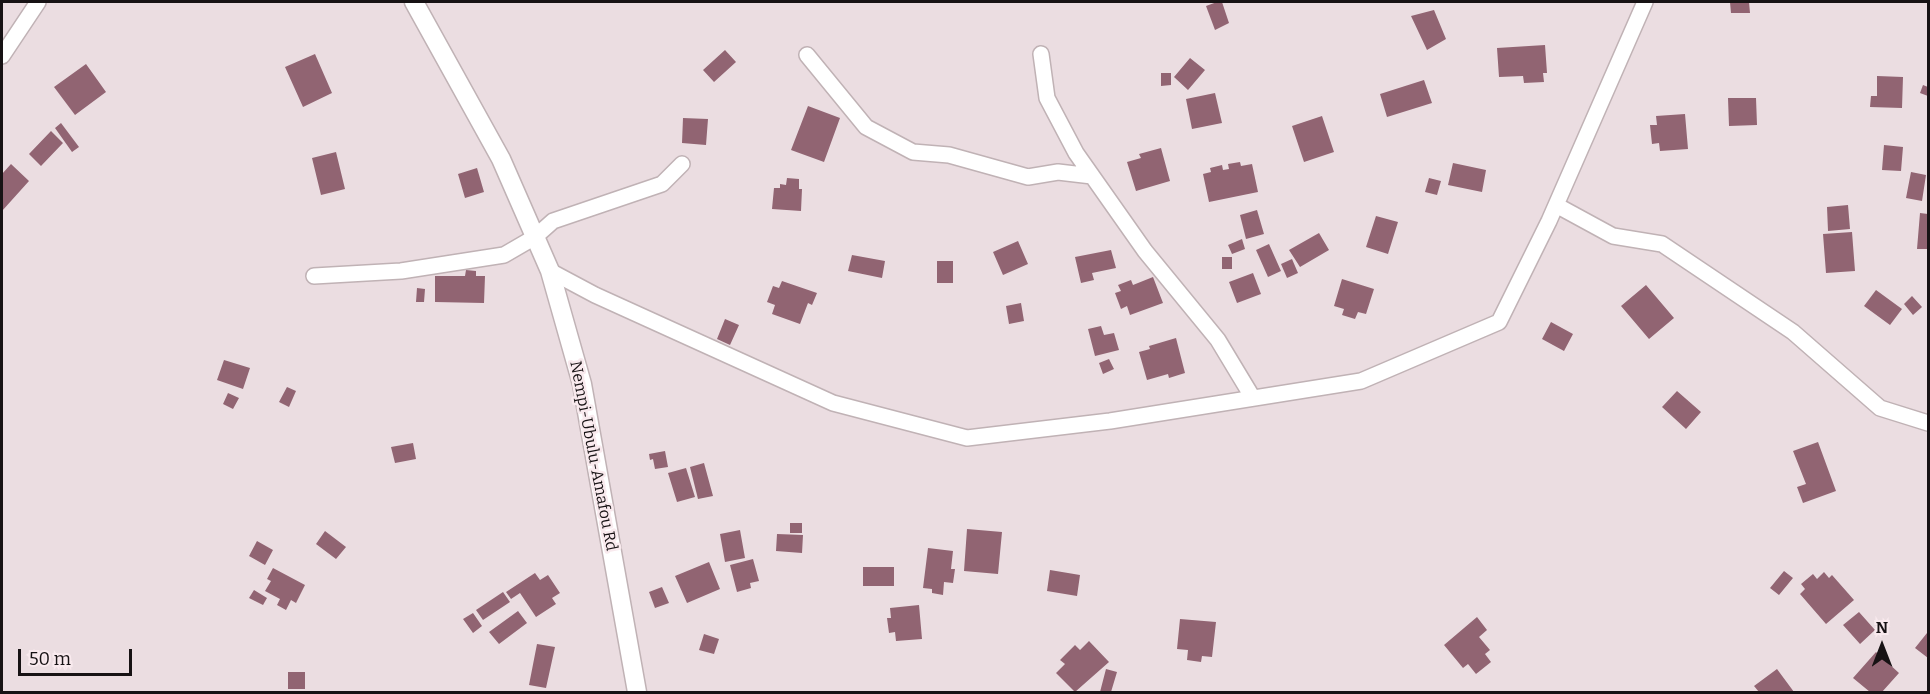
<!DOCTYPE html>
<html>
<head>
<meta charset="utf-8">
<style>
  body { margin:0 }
  #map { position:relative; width:1930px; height:694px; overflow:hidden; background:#ebdde1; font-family:Bitter,serif }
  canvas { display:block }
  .frame { position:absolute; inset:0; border:3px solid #171214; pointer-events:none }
  .north { position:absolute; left:1852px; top:616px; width:60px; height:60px; -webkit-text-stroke:4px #f9eaee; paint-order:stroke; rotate:0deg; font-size:16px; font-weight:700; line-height:24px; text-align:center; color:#171214 }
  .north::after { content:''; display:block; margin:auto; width:21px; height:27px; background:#171214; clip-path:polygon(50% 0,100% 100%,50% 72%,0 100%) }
  .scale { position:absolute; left:18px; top:649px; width:114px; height:27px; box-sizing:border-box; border:3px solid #171214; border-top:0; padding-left:8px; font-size:18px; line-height:21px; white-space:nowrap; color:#171214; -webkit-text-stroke:4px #f9eaee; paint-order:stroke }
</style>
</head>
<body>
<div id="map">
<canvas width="1930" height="694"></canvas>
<div class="frame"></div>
<div class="north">N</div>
<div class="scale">50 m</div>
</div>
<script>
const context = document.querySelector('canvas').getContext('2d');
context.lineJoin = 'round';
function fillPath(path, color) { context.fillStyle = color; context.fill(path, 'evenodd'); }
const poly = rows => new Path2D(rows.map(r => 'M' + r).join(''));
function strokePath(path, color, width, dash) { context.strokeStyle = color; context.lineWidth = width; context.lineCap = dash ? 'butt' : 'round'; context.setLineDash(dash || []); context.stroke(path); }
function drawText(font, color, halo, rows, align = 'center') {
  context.font = font + ' Bitter,serif'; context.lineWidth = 5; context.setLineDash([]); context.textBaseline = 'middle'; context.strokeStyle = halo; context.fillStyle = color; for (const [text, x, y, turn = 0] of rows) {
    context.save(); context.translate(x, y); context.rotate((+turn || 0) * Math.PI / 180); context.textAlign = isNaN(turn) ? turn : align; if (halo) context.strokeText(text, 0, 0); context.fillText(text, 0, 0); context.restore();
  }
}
fillPath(poly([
  [1217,2,1222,2,1229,23,1215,30,1206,6],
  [1730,2,1749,2,1750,13,1731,13],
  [1434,10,1446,39,1427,50,1411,16],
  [1545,45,1547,73,1543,73,1544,82,1524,83,1523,76,1499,77,1497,48],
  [725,50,736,62,714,82,703,70],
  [315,54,332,93,303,107,285,67],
  [1190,58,1205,70,1188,90,1174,77],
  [86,64,106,92,75,115,54,87],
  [1161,73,1171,73,1171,85,1161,86],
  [1877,76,1903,77,1902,108,1870,107,1871,96,1877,96],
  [1424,80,1432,103,1387,117,1380,94],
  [1923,85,1928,87,1928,96,1920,93],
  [1215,93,1222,123,1192,129,1186,99],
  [1728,98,1756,98,1757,125,1729,126],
  [808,106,840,118,824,162,791,150],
  [1685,114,1688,149,1660,151,1659,143,1652,144,1650,125,1657,125,1656,116],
  [1322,116,1334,152,1304,162,1292,126],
  [683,118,708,119,706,145,682,143],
  [61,123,79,147,72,152,55,128],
  [51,131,63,143,41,166,29,154],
  [1884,145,1903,147,1901,171,1882,170],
  [1161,148,1170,181,1136,191,1127,162,1141,158,1139,154],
  [336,152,345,189,321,195,312,158],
  [1240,162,1241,166,1252,164,1258,192,1209,202,1203,174,1211,172,1210,168,1222,165,1223,170,1229,169,1228,164],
  [1453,163,1486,170,1482,192,1448,185],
  [11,164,29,181,2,211,2,174],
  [477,168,484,192,465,198,458,174],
  [1911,172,1926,175,1922,201,1906,198],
  [787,178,799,179,799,189,802,189,801,211,772,209,774,188,780,188,780,184,786,185],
  [1429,178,1441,181,1437,195,1425,192],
  [1848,205,1850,229,1828,231,1827,207],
  [1257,210,1264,234,1246,239,1240,215],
  [1920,213,1928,214,1928,249,1917,249],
  [1376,216,1398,222,1388,254,1366,247],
  [1852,232,1855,271,1826,273,1823,234],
  [1319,233,1329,250,1300,267,1289,250],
  [1242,239,1245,249,1232,254,1228,245],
  [1018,241,1028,264,1003,275,993,252],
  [1269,244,1281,271,1268,277,1256,250],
  [1111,250,1116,268,1092,273,1094,280,1081,283,1075,257],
  [852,255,885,261,882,278,848,271],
  [1222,257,1232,257,1232,269,1222,269],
  [1292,259,1298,273,1287,278,1281,264],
  [937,261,953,261,953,283,937,283],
  [466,270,476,271,476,276,485,276,484,303,435,302,435,276,465,276],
  [1253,273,1261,294,1237,303,1229,282],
  [1153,277,1163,303,1130,315,1127,306,1121,309,1115,293,1121,291,1118,285,1131,280,1133,285],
  [1342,279,1374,289,1366,314,1358,312,1355,319,1342,315,1344,309,1334,306],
  [782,281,817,293,812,305,808,303,800,324,772,314,775,305,767,302,773,286,779,288],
  [1646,285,1674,318,1649,339,1621,306],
  [417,288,425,289,424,302,416,302],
  [1876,290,1902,309,1890,325,1864,306],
  [1912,296,1922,307,1913,315,1904,304],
  [1021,303,1024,321,1009,324,1006,306],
  [725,319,739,325,730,345,717,339],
  [1551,322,1573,334,1564,351,1542,339],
  [1101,326,1104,335,1114,333,1119,350,1095,356,1088,329],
  [1176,338,1185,373,1169,378,1168,374,1147,380,1139,352,1150,349,1149,346],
  [1109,359,1114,369,1103,374,1099,363],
  [224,360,250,368,243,389,217,380],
  [287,387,296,391,289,407,279,402],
  [1677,391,1701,412,1686,429,1662,407],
  [228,393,239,398,233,409,223,404],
  [1818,442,1836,491,1803,503,1797,487,1806,484,1793,451],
  [413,443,416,459,395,463,391,447],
  [665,451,668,467,655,469,653,459,650,460,649,454],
  [704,463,713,496,698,499,690,467],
  [686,468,695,497,677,502,668,473],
  [790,523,802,523,802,533,790,533],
  [967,529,1002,532,998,574,964,571],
  [740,530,745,558,725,562,720,534],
  [325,531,346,547,336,559,316,544],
  [777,534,803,535,802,553,776,551],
  [257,541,273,550,265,565,249,556],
  [928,548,953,551,951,569,955,569,953,583,944,582,943,595,932,593,932,589,923,588],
  [753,559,759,581,750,583,751,588,737,592,730,565],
  [709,562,720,589,687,603,675,576],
  [863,567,894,567,894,586,863,586],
  [273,568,305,585,296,603,291,600,286,610,277,605,280,599,265,591,271,581,267,579],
  [1050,570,1080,575,1077,596,1047,591],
  [1784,571,1793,578,1779,595,1770,588],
  [1824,572,1829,578,1832,575,1854,600,1826,624,1800,594,1805,589,1801,584,1813,574,1817,579],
  [535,573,540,580,548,575,560,593,552,598,556,604,536,617,520,593,511,599,506,592],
  [662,587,669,603,655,608,649,592],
  [254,590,267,598,263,605,249,598],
  [503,592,510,602,483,620,476,610],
  [919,605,922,639,896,641,895,632,889,633,887,618,891,618,890,608],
  [518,611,527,623,499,644,489,632],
  [1859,612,1875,630,1860,644,1843,625],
  [473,613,482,626,473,633,463,619],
  [1477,617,1487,630,1479,637,1490,650,1485,654,1491,662,1476,674,1468,664,1463,668,1444,645],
  [1180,619,1216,622,1212,657,1202,656,1201,662,1187,660,1188,650,1177,649],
  [1927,633,1928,634,1928,658,1915,648],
  [704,634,719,639,714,654,699,650],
  [1089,641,1109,662,1075,692,1056,673,1065,664,1060,660,1075,645,1080,650],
  [537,644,555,647,546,688,529,685],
  [1876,652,1899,673,1882,692,1870,692,1853,678],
  [1106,669,1117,672,1111,692,1100,692],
  [1777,669,1794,692,1759,692,1754,686],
  [288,672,305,672,305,689,288,689]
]), '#916472');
const minor = poly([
  [1041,54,1047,98,1076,153,1145,251,1218,340,1253,398],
  [807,55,866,127,913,152,949,155,1028,177,1058,172,1092,176],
  [2,56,38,2],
  [1556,205,1613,236,1662,244,1793,332,1880,408,1928,423],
  [550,271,595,295,833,403,967,438,1110,421,1361,381,1499,322,1549,221,1645,2],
  [314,276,401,271,504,255,535,237,553,221,662,184,682,164]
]);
const tertiary = poly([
  [414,2,501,159,550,271,582,384,637,692]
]);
strokePath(minor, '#c0b2b5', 18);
strokePath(tertiary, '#c0b2b5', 21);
strokePath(minor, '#fff', 15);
strokePath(tertiary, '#fff', 18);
drawText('16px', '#171214', '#f9eaee', [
  ["Nempi-Ubulu-Amafou Rd",593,456,79]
]);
</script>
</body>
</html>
